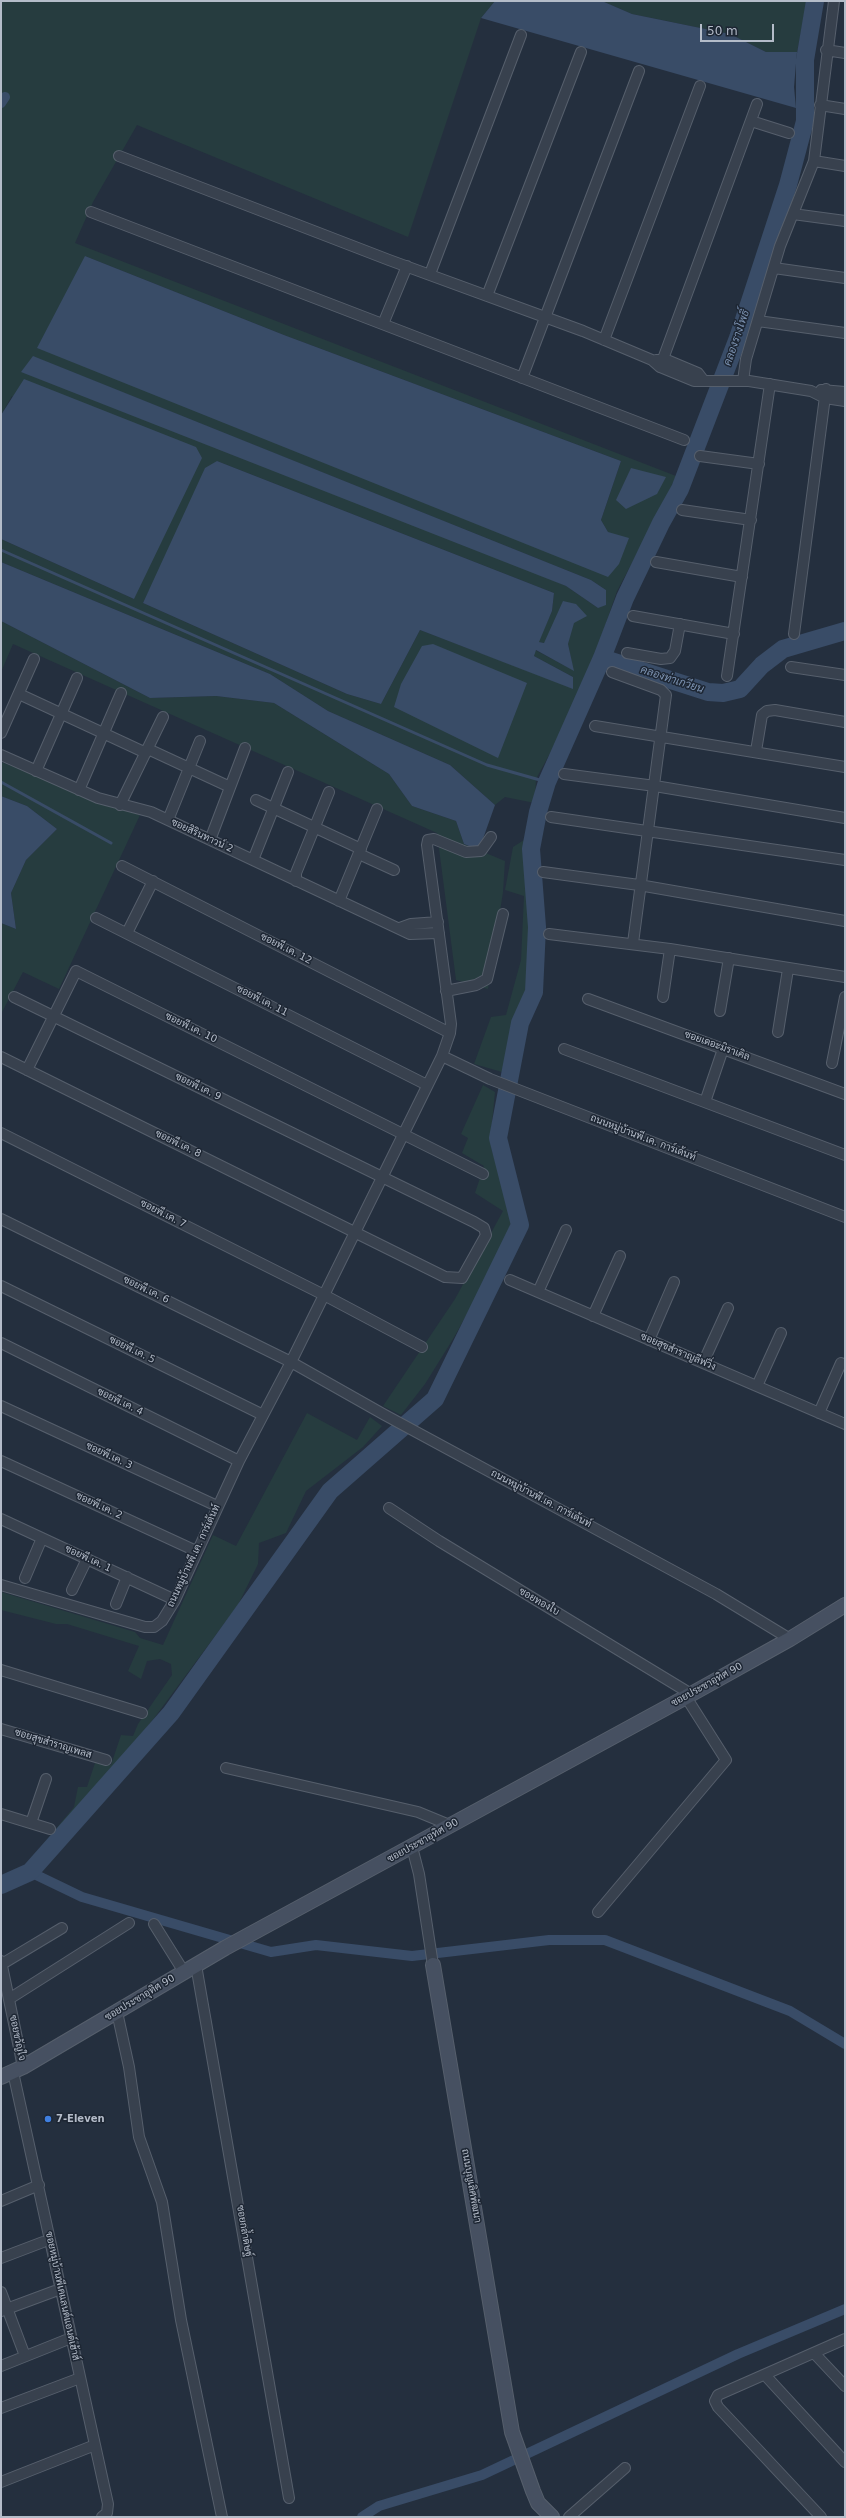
<!DOCTYPE html>
<html>
<head>
<meta charset="utf-8">
<style>
  body { margin:0 }
  #map { position:relative; width:846px; height:2518px; overflow:hidden; background:#242f3e; font-family:"DejaVu Sans",sans-serif }
  canvas { display:block }
  .frame { position:absolute; inset:0; border:2px solid #b4bcc9; pointer-events:none }
  .scale { position:absolute; left:700px; top:24px; width:74px; height:18px; box-sizing:border-box; border:2px solid #b4bcc9; border-top:0; padding-left:5px; font-size:12px; line-height:14px; white-space:nowrap; color:#b4bcc9; -webkit-text-stroke:3px #1d2633; paint-order:stroke }
</style>
</head>
<body>
<div id="map">
<canvas width="846" height="2518"></canvas>
<div class="frame"></div>
<div class="scale">50 m</div>
</div>
<script>
const context = document.querySelector('canvas').getContext('2d');
context.lineJoin = 'round';
function fillPath(path, color) { context.fillStyle = color; context.fill(path, 'evenodd'); }
const poly = rows => new Path2D(rows.map(r => 'M' + r).join(''));
function strokePath(path, color, width, dash) { context.strokeStyle = color; context.lineWidth = width; context.lineCap = dash ? 'butt' : 'round'; context.setLineDash(dash || []); context.stroke(path); }
function drawText(font, color, halo, rows, align = 'center') {
  context.font = font + ' "DejaVu Sans",Sarabun,sans-serif'; context.lineWidth = 3; context.setLineDash([]); context.textBaseline = 'middle'; context.strokeStyle = halo; context.fillStyle = color; for (const [text, x, y, turn = 0] of rows) {
    context.save(); context.translate(x, y); context.rotate((+turn || 0) * Math.PI / 180); context.textAlign = isNaN(turn) ? turn : align; if (halo) context.strokeText(text, 0, 0); context.fillText(text, 0, 0); context.restore();
  }
}
fillPath(poly([
  [1,1,495,1,481,18,408,237,137,125,93,202,75,243,676,476,662,507,617,591,581,696,536,779,535,803,505,797,495,805,450,765,328,711,270,674,1,562,1,539,134,599,12,396,1,415],
  [85,256,284,335,621,461,601,520,608,532],
  [32,356,591,580,606,590,598,608,566,586],
  [217,461,554,593,552,611,538,642,544,643,576,604,568,644,573,670,535,650,534,656,573,677,573,688,420,630,381,704,347,694,143,603],
  [602,1,807,1,797,52,766,52,730,34,632,14],
  [1,621,150,698,216,696,274,703,389,774,412,806,456,821,464,844,505,861,503,892,488,989,456,980,437,833,13,644,1,672],
  [1,762,140,815,59,989,23,972,1,1014,1,923,16,929,11,893,26,860,57,829,27,806,1,796],
  [527,838,528,888,535,950,526,998,513,1024,502,1072,474,1064,491,1017,506,1015,521,960,524,896,505,890,513,847],
  [483,1085,495,1092,491,1133,492,1151,510,1204,511,1223,499,1257,453,1339,425,1384,401,1415,383,1406,455,1299,503,1211,475,1193,484,1166,462,1153,468,1138,461,1134],
  [307,1413,357,1440,370,1417,382,1426,363,1447,306,1491,286,1533,259,1543,258,1564,238,1605,123,1760,34,1855,74,1807,78,1787,87,1787,95,1763,111,1765,121,1735,133,1736,138,1724,172,1675,171,1664,160,1659,147,1661,141,1679,128,1671,139,1646,67,1624,56,1624,1,1610,1,1592,135,1632,140,1638,163,1645,213,1535,236,1546]
]), '#263c3f');
fillPath(poly([
  [495,1,602,1,632,14,730,34,766,52,797,52,794,87,796,108,481,18],
  [85,256,284,335,621,461,601,520,608,532,629,538,619,564,608,577,37,348],
  [33,356,591,580,606,590,606,605,598,608,566,586,21,372],
  [24,379,196,447,202,458,134,599,1,539,1,415],
  [217,461,554,593,552,611,539,642,544,643,563,601,576,604,587,616,574,623,568,644,574,671,536,650,534,656,573,677,573,689,420,630,381,704,347,694,143,603,205,468],
  [631,468,666,477,657,494,626,509,616,500],
  [1,562,270,674,328,711,450,765,495,805,479,850,464,844,456,821,412,806,389,774,274,703,216,696,150,698,1,621],
  [433,644,527,683,498,758,394,707,401,684,422,646],
  [1,796,27,806,57,829,26,860,11,893,16,929,1,923]
]), '#394c67');
strokePath(poly([
  [1,550,487,765,547,782],
  [1,782,111,843]
]), '#394c67', 3);
strokePath(poly([
  [1,103,5,97],
  [30,1872,82,1897,271,1952,316,1945,412,1956,549,1940,605,1940,790,2011,845,2044],
  [362,2517,379,2506,482,2475,738,2354,845,2309]
]), '#394c67', 10);
strokePath(poly([
  [602,658,708,692,723,693,740,689,762,665,783,649,845,631],
  [1,1885,30,1872,171,1713,330,1491,435,1399,520,1225,498,1138,520,1023,534,992,537,927,531,849,538,812,547,782,602,658,625,598,661,523,680,489,738,338,788,185,805,121,805,60,815,1]
]), '#394c67', 18);
const street = poly([
  [826,50,845,53],
  [820,105,845,109],
  [751,121,789,133],
  [119,156,389,260,583,331,652,360,660,367,694,381,749,381,811,391,825,398,845,401],
  [814,161,845,166],
  [91,212,684,440],
  [793,214,845,221],
  [774,268,845,278],
  [430,274,521,35],
  [487,296,581,52],
  [758,321,845,333],
  [383,324,407,266],
  [604,340,700,86],
  [656,360,667,360,698,373,704,381],
  [660,367,757,104],
  [522,378,639,71],
  [743,381,746,359,780,246,814,161,834,1],
  [821,390,845,392],
  [700,456,759,464],
  [682,510,751,520],
  [656,562,742,577],
  [633,616,734,634],
  [794,634,826,389],
  [627,653,661,659,670,658,675,651,680,624],
  [791,667,845,675],
  [612,672,661,690,666,695,633,943],
  [727,676,770,384],
  [19,694,146,753],
  [595,726,845,767],
  [1,733,34,659],
  [148,749,230,787],
  [756,751,762,715,767,711,775,710,845,722],
  [1,755,98,798,151,812,410,934,439,933],
  [36,771,77,678],
  [564,774,655,786,845,818],
  [79,790,121,693],
  [256,800,361,849],
  [120,805,163,717],
  [551,817,845,860],
  [168,820,200,741],
  [210,840,245,748],
  [359,854,394,870],
  [253,860,288,772],
  [122,866,450,1033],
  [543,872,639,885,845,921],
  [296,881,296,873,329,792],
  [339,901,377,809],
  [96,918,427,1085],
  [400,928,411,924,438,922],
  [127,933,153,881],
  [549,934,670,949,845,977],
  [446,991,476,985,487,979,503,914],
  [663,997,670,949],
  [588,999,845,1094],
  [720,1011,729,958],
  [778,1032,788,969],
  [564,1049,845,1155],
  [442,1056,490,1079,845,1217],
  [1,1057,445,1277,462,1278,486,1235,484,1228,474,1222,14,997],
  [832,1063,845,997],
  [27,1070,76,971,483,1174],
  [705,1102,723,1049],
  [1,1133,324,1295,422,1347],
  [1,1219,291,1362,383,1414,716,1594,790,1639],
  [510,1280,845,1424],
  [1,1286,263,1415],
  [538,1292,566,1230],
  [593,1316,620,1256],
  [649,1340,674,1282],
  [1,1343,239,1461],
  [703,1363,728,1308],
  [757,1386,781,1333],
  [1,1406,217,1506],
  [819,1413,841,1363],
  [1,1461,196,1551],
  [389,1508,439,1541,691,1694],
  [1,1519,175,1600],
  [25,1578,42,1538],
  [1,1585,145,1627,154,1627,162,1621,175,1600,239,1461,291,1362,442,1056,450,1033,451,1024,427,845,428,840,434,839,466,852,481,851,491,837],
  [72,1590,87,1559],
  [116,1604,127,1577],
  [1,1670,142,1713],
  [1,1729,106,1760],
  [226,1768,418,1812,452,1826],
  [1,1814,50,1829],
  [31,1823,46,1779],
  [412,1847,419,1874,433,1965],
  [598,1912,726,1760,686,1697],
  [154,1924,184,1972],
  [1,1961,23,2067],
  [2,1964,62,1928],
  [196,1965,289,2498],
  [9,1999,129,1923],
  [117,2012,129,2067,139,2137,162,2202,181,2320,222,2517],
  [13,2072,108,2504,107,2513,102,2517],
  [1,2201,39,2185],
  [1,2258,43,2242],
  [1,2292,25,2356],
  [1,2311,55,2291],
  [814,2353,845,2386],
  [1,2366,66,2340],
  [765,2375,845,2462],
  [1,2408,80,2378],
  [1,2482,95,2445],
  [569,2517,625,2468],
  [821,2517,718,2407,715,2401,718,2395,845,2339]
]);
const secondary = poly([
  [433,1965,512,2432,533,2491,538,2503,552,2517],
  [1,2077,23,2067,225,1948,686,1697,790,1639,845,1605]
]);
strokePath(street, '#565f6c', 12);
strokePath(secondary, '#565f6c', 16);
strokePath(street, '#38414e', 10);
strokePath(secondary, '#465061', 14);
for (const [x, y, r, color] of [
  [48,2119,4,"#3f7fe0"]
]) { const dot = new Path2D(); dot.arc(x, y, r, 0, 2 * Math.PI); context.fillStyle = color; context.fill(dot); strokePath(dot, '#1d2633', 1.5); }
drawText('10px', '#b4bcc9', '#1d2633', [
  ["ซอยสิรินทาวน์ 2",202,836,25],
  ["ซอยพี.เค. 12",286,949,27],
  ["ซอยพี.เค. 11",262,1001,27],
  ["ซอยพี.เค. 10",191,1028,26],
  ["ซอยเดอะมิราเคิล",717,1046,20],
  ["ซอยพี.เค. 9",198,1087,26],
  ["ถนนหมู่บ้านพี.เค. การ์เด้นท์",643,1138,21],
  ["ซอยพี.เค. 8",178,1144,26],
  ["ซอยพี.เค. 7",163,1214,27],
  ["ซอยพี.เค. 6",146,1290,26],
  ["ซอยพี.เค. 5",132,1350,26],
  ["ซอยสุขสำราญลีฟวิ่ง",678,1352,23],
  ["ซอยพี.เค. 4",120,1402,26],
  ["ซอยพี.เค. 3",109,1456,25],
  ["ถนนหมู่บ้านพี.เค. การ์เด้นท์",541,1499,28],
  ["ซอยพี.เค. 2",99,1506,25],
  ["ถนนหมู่บ้านพี.เค. การ์เด้นท์",194,1556,-65],
  ["ซอยพี.เค. 1",88,1559,25],
  ["ซอยทองใบ",539,1602,30],
  ["ซอยประชาอุทิศ 90",707,1685,-29],
  ["ซอยสุขสำราญเพลส",53,1744,17],
  ["ซอยประชาอุทิศ 90",423,1841,-29],
  ["ซอยประชาอุทิศ 90",140,1998,-31],
  ["ซอยขวัญใจ",17,2038,78],
  ["ถนนบุญเลิศพัฒนา",471,2186,80],
  ["ซอยกล้ำดิษฐ์",244,2231,80],
  ["ซอยหมู่บ้านพีเคแลนด์แอนด์เฮ้าส์",62,2296,78]
]);
drawText('bold 10px', '#b4bcc9', '#1d2633', [
  ["7-Eleven",56,2119]
], 'left');
drawText('italic 11px', '#7c92b1', '#1d2633', [
  ["คลองรางโพธิ์",737,338,-71],
  ["คลองท่าเกวียน",672,680,18]
]);
</script>
</body>
</html>
